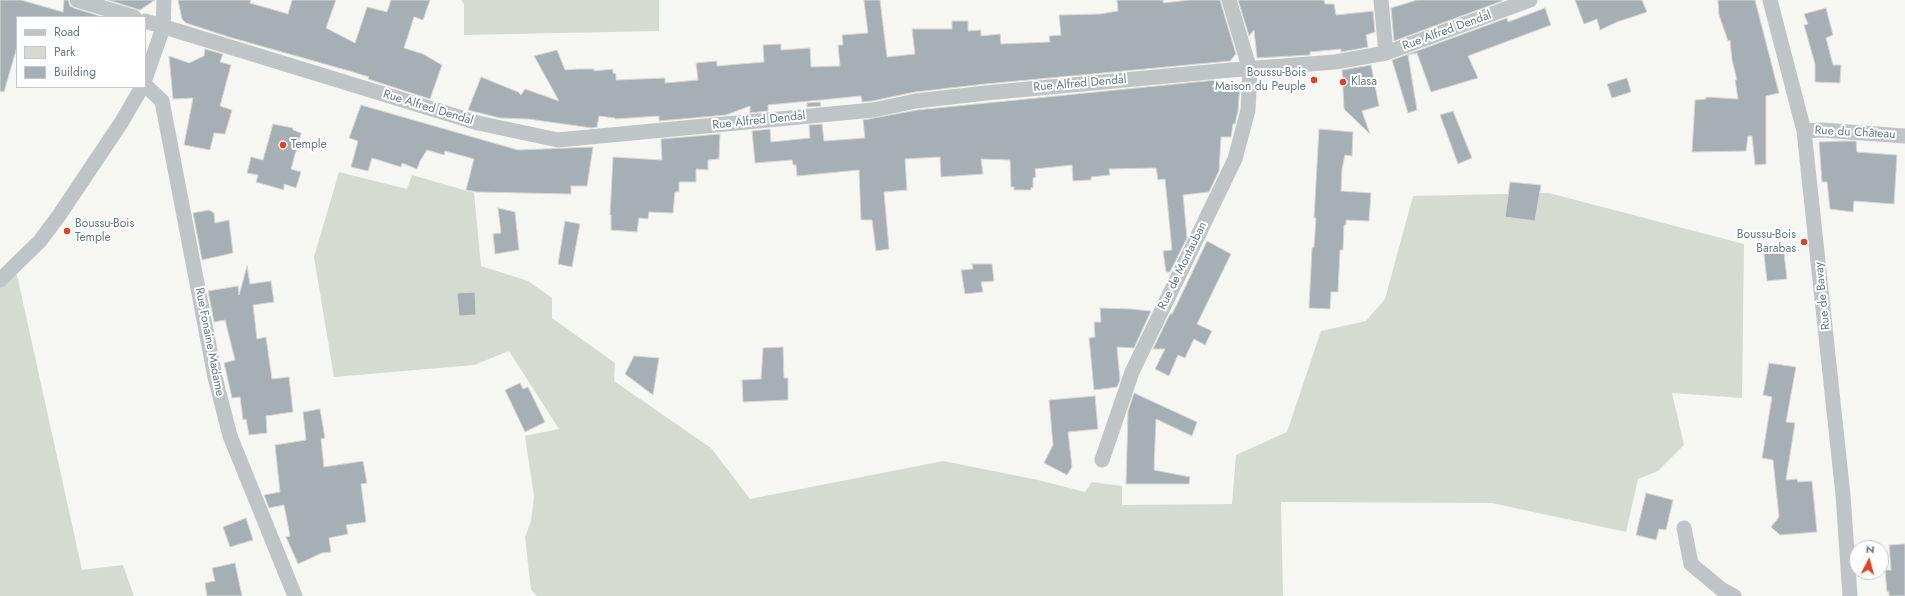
<!DOCTYPE html>
<html>
<head>
<meta charset="utf-8">
<style>
  body { margin:0 }
  #map { position:relative; width:1905px; height:596px; overflow:hidden; background:#f6f6f3; font-family:Jost,sans-serif }
  canvas { display:block }
  .legend { position:absolute; left:16px; top:16px; width:130px; height:72px; box-sizing:border-box; background:#fff; border:1px solid #c1c9ce; margin:0; padding:5px 7px; list-style:none; font-size:12px; color:#657984 }
  .legend li { display:flex; align-items:center; gap:8px; height:20px }
  .legend b { width:20px; border:1px solid #c1c9ce }
  .north { position:absolute; left:1849px; top:540px; width:40px; height:40px; box-sizing:border-box; background:#fff; border:1px solid #c1c9ce; border-radius:50%; rotate:6deg; font-size:11px; font-weight:700; line-height:16px; text-align:center; color:#657984 }
  .north::after { content:''; display:block; margin:auto; width:14px; height:18px; background:#e34126; clip-path:polygon(50% 0,100% 100%,50% 72%,0 100%) }
</style>
</head>
<body>
<div id="map">
<canvas width="1905" height="596"></canvas>
<ul class="legend">
<li><b style="height:5px;background:#bfc4c7"></b>Road</li>
<li><b style="height:11px;background:#d6dbd2"></b>Park</li>
<li><b style="height:11px;background:#a6b0b4"></b>Building</li>
</ul>
<div class="north">N</div>
</div>
<script>
const context = document.querySelector('canvas').getContext('2d');
context.lineJoin = 'round';
function fillPath(path, color) { context.fillStyle = color; context.fill(path, 'evenodd'); }
const poly = rows => new Path2D(rows.map(r => 'M' + r).join(''));
function strokePath(path, color, width, dash) { context.strokeStyle = color; context.lineWidth = width; context.lineCap = dash ? 'butt' : 'round'; context.setLineDash(dash || []); context.stroke(path); }
function drawText(font, color, halo, rows, align = 'center') {
  context.font = font + ' Jost,sans-serif'; context.lineWidth = 4; context.setLineDash([]); context.textBaseline = 'middle'; context.strokeStyle = halo; context.fillStyle = color; for (const [text, x, y, turn = 0] of rows) {
    context.save(); context.translate(x, y); context.rotate((+turn || 0) * Math.PI / 180); context.textAlign = isNaN(turn) ? turn : align; if (halo) context.strokeText(text, 0, 0); context.fillText(text, 0, 0); context.restore();
  }
}
fillPath(poly([
  [461,0,659,0,659,31,464,35,464,4],
  [339,172,407,189,412,175,474,193,481,266,528,281,552,298,552,318,615,363,614,381,711,448,750,499,943,461,1038,480,1085,492,1092,482,1122,486,1122,505,1232,504,1236,455,1287,432,1321,331,1366,321,1385,299,1413,196,1549,193,1744,244,1742,398,1672,393,1684,445,1658,471,1638,479,1626,532,1492,503,1281,502,1283,596,537,596,531,590,525,537,531,521,534,497,525,436,559,429,509,351,474,365,334,377,314,257],
  [15,266,82,570,123,565,134,596,0,596,0,280]
]), '#d6dbd2');
const building = poly([
  [0,0,21,0,63,12,64,0,68,0,70,6,74,8,103,17,17,17,17,47,4,92,0,91,0,0],
  [108,0,155,0,140,10,108,0],
  [178,0,251,0,250,3,288,14,292,0,336,0,326,28,355,43,367,7,387,12,391,0,430,0,423,20,414,17,404,48,423,54,442,65,430,99,368,79,369,77,353,72,229,37,186,23,182,19,178,0],
  [864,0,880,0,887,57,915,54,912,29,952,29,952,21,968,21,968,31,981,30,981,36,1000,34,1001,44,1050,42,1049,36,1061,35,1059,15,1100,14,1118,11,1117,0,1163,0,1163,3,1189,0,1220,0,1236,54,1230,61,985,84,915,92,872,101,862,102,861,96,820,100,768,105,768,111,750,113,750,106,726,115,659,121,659,116,615,119,615,118,599,116,597,127,592,128,528,119,500,118,468,110,481,77,518,92,521,95,525,89,559,101,534,56,557,50,565,70,578,69,594,69,594,71,613,69,613,73,616,74,616,80,665,78,665,83,698,80,696,63,717,61,717,66,764,62,763,45,781,44,781,50,810,48,811,67,840,66,838,45,843,45,842,35,868,33,864,0],
  [1238,0,1324,0,1325,4,1334,4,1336,15,1373,11,1375,32,1366,35,1368,47,1341,52,1341,49,1310,52,1310,55,1257,58,1254,30,1249,36,1238,0],
  [1417,0,1502,0,1502,1,1394,41,1391,8,1417,0],
  [1575,0,1642,0,1647,12,1617,22,1600,30,1597,19,1584,24,1575,0],
  [1718,0,1755,0,1779,93,1766,96,1766,164,1755,165,1752,136,1748,136,1746,151,1692,152,1695,100,1706,99,1706,97,1738,99,1735,80,1737,80,1732,60,1730,40,1728,41,1719,15,1718,0],
  [1545,8,1551,25,1468,56,1478,78,1431,92,1417,53,1408,55,1417,110,1408,113,1392,60,1507,18,1508,22,1545,8],
  [1826,8,1833,35,1826,38,1833,65,1841,65,1840,83,1815,82,1815,64,1804,25,1808,24,1804,14,1826,8],
  [205,49,223,54,220,62,231,65,220,106,232,110,225,134,214,133,210,150,184,145,193,98,173,99,169,56,189,63,204,56,205,49],
  [1371,65,1379,106,1362,111,1370,134,1344,109,1342,70,1371,65],
  [1627,78,1631,92,1612,98,1607,84,1627,78],
  [1216,80,1212,87,1240,84,1238,111,1235,124,1233,124,1231,137,1221,137,1219,171,1209,192,1183,195,1187,238,1170,272,1166,272,1163,251,1172,250,1165,179,1158,180,1156,168,1109,169,1110,175,1091,177,1091,180,1073,181,1072,165,1035,169,1036,177,1033,178,1033,188,1031,187,1031,190,1014,190,1014,187,1011,187,1010,160,981,159,983,174,941,177,940,157,905,159,907,190,884,192,889,249,876,251,872,220,861,220,859,170,797,176,796,165,793,165,792,160,755,163,752,131,770,129,771,142,810,138,809,125,822,124,824,141,865,138,863,120,917,110,1216,80],
  [820,102,821,106,807,107,807,103,820,102],
  [361,105,518,150,593,147,587,186,571,186,571,194,477,192,466,190,474,159,445,151,444,155,427,150,420,161,417,169,402,163,401,167,372,158,368,171,351,167,358,141,349,138,361,105],
  [1453,111,1472,158,1458,164,1440,115,1453,111],
  [273,124,293,128,293,130,301,133,291,169,301,172,296,188,284,184,284,190,256,182,258,175,247,173,251,157,263,160,273,124],
  [1319,129,1353,132,1352,156,1345,155,1342,169,1341,191,1371,193,1369,221,1346,220,1346,225,1344,225,1343,250,1340,250,1338,292,1331,292,1330,309,1309,308,1312,248,1314,247,1316,218,1314,218,1319,129],
  [720,134,719,159,708,160,708,170,696,169,696,182,679,182,679,192,675,192,673,213,649,212,648,219,639,218,637,232,611,230,611,215,610,215,613,157,662,160,661,139,720,134],
  [1845,141,1856,141,1857,152,1897,155,1894,204,1854,201,1853,212,1830,209,1827,182,1822,182,1819,142,1845,141],
  [1510,182,1541,185,1535,221,1505,217,1510,182],
  [498,208,515,212,519,250,495,254,493,234,501,233,498,208],
  [209,210,214,213,215,223,229,220,233,253,202,260,193,213,209,210],
  [565,221,580,224,572,267,558,264,565,221],
  [1207,241,1231,254,1197,324,1212,331,1205,345,1194,339,1185,358,1178,355,1169,376,1155,369,1165,349,1153,349,1170,314,1172,314,1179,300,1207,241],
  [1783,244,1787,279,1767,281,1763,246,1783,244],
  [972,264,992,264,994,281,981,282,983,292,965,294,961,270,973,269,972,264],
  [247,266,250,284,271,281,274,302,253,305,257,339,266,337,272,379,289,377,293,412,266,416,267,433,249,435,246,419,243,420,240,397,232,398,224,363,235,360,225,320,214,322,208,291,238,286,239,295,247,266],
  [475,292,476,315,459,316,457,293,475,292],
  [1100,308,1131,309,1151,311,1134,348,1117,347,1120,380,1117,387,1094,390,1089,338,1095,337,1094,322,1101,322,1100,308],
  [783,347,784,378,788,378,788,400,743,402,742,380,761,379,763,348,783,347],
  [634,356,659,358,653,395,625,374,634,356],
  [1769,363,1796,367,1786,422,1795,423,1786,480,1797,479,1798,482,1812,481,1817,532,1780,535,1771,527,1779,517,1773,460,1762,458,1772,397,1763,395,1769,363],
  [520,383,523,389,528,387,545,422,525,432,505,390,520,383],
  [1134,393,1197,422,1192,436,1156,419,1154,470,1190,477,1189,484,1126,484,1128,411,1134,393],
  [1095,396,1098,429,1068,432,1072,467,1067,475,1044,463,1053,445,1049,400,1095,396],
  [320,409,325,438,321,439,324,467,363,461,367,483,361,484,366,522,346,525,348,534,329,538,331,552,322,553,298,564,286,537,290,536,284,505,269,508,264,495,280,492,275,445,306,440,303,412,320,409],
  [1646,493,1673,500,1666,530,1659,529,1656,540,1636,535,1646,493],
  [246,518,253,540,230,547,223,527,246,518],
  [1905,544,1905,596,1889,596,1889,592,1887,592,1885,570,1891,570,1889,545,1905,544],
  [235,563,242,596,207,596,205,583,215,581,212,568,235,563]
]);
fillPath(building, '#a6b0b4');
strokePath(building, '#d7d7d5', 1);
strokePath(poly([
  [77,0,134,17],
  [1381,0,1386,53],
  [1770,0,1804,131,1843,495,1850,596],
  [145,21,478,123,558,140,873,110,916,101,986,93,1231,70,1335,62,1386,53,1530,0],
  [145,79,163,28,164,0],
  [145,85,162,101,215,377,230,436,295,596],
  [1804,131,1822,130,1905,136],
  [0,280,40,241,60,214,121,123,142,87],
  [1102,460,1132,372,1235,159,1248,110,1250,70,1229,0],
  [1684,528,1691,564,1721,589,1734,596]
]), '#bfc4c7', 15);
for (const [x, y, r, color] of [
  [1314,80,4,"#e34126"],
  [1343,82,4,"#e34126"],
  [283,145,4,"#e34126"],
  [67,231,4,"#e34126"],
  [1804,242,4,"#e34126"]
]) { const dot = new Path2D(); dot.arc(x, y, r, 0, 2 * Math.PI); context.fillStyle = color; context.fill(dot); strokePath(dot, '#fff', 1.5); }
drawText('12px', '#657984', '#fff', [
  ["Rue Alfred Dendal",1447,31,-20],
  ["Rue Alfred Dendal",1080,84,-5],
  ["Rue Alfred Dendal",428,108,17],
  ["Rue Alfred Dendal",759,121,-6],
  ["Rue du Château",1855,133,3],
  ["Rue de Montauban",1183,266,-64],
  ["Rue de Bavay",1823,296,-96],
  ["Rue Fonaine Madame",209,342,79]
]);
drawText('12px', '#657984', '#fff', [
  ["Boussu-Bois",1306,73,"right"],
  ["Maison du Peuple",1306,87,"right"],
  ["Klasa",1351,82],
  ["Temple",291,145],
  ["Boussu-Bois",75,224],
  ["Temple",75,238],
  ["Boussu-Bois",1796,235,"right"],
  ["Barabas",1796,249,"right"]
], 'left');
</script>
</body>
</html>
